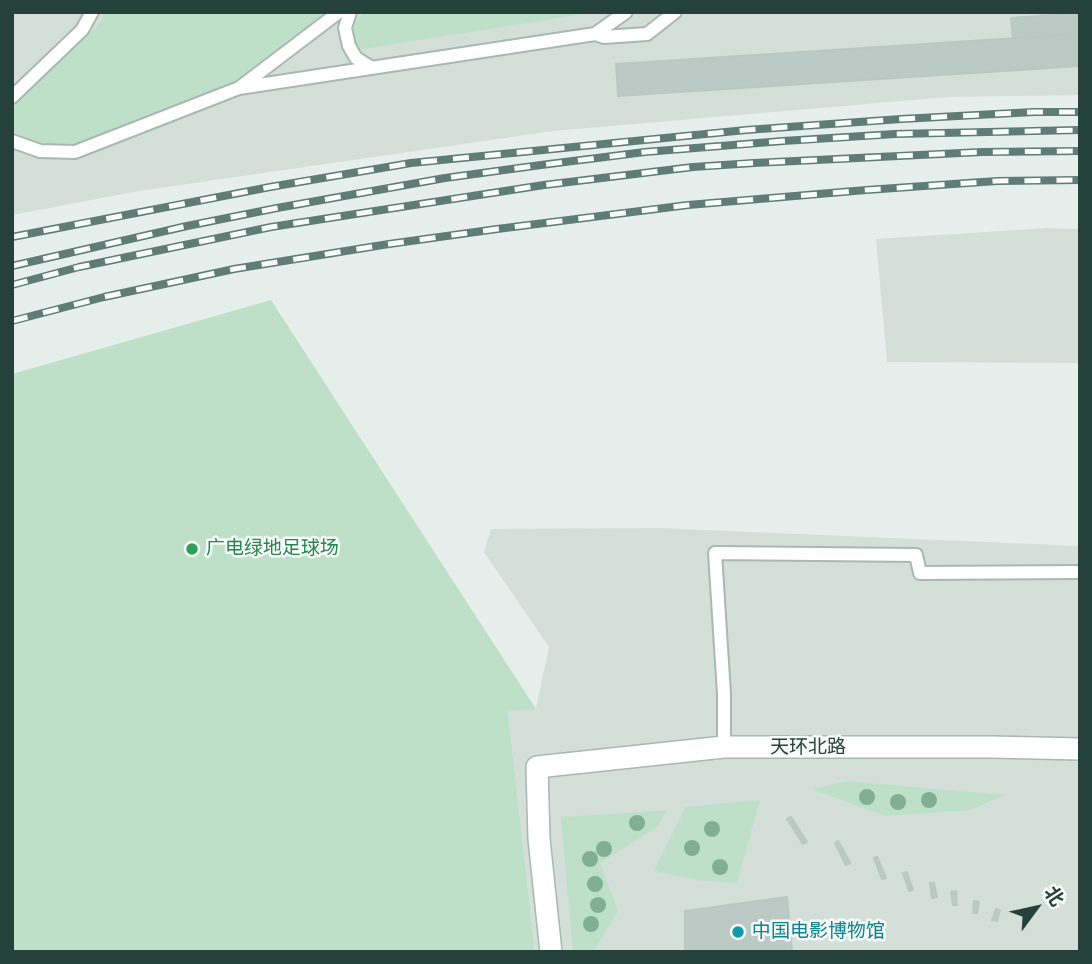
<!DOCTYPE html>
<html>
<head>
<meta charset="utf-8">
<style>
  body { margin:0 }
  #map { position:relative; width:1092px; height:964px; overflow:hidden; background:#e6efeb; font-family:"Varela Round","Noto Sans SC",sans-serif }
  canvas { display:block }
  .frame { position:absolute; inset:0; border:14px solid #24423a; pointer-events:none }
  .north { position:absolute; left:1001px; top:873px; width:70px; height:70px; -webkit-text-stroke:5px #f7fbf9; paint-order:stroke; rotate:57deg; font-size:19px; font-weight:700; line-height:28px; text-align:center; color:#24423a }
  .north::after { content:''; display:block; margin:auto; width:24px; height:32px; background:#24423a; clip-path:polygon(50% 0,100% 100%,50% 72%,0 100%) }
</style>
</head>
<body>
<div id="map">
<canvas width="1092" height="964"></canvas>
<div class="frame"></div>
<div class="north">北</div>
</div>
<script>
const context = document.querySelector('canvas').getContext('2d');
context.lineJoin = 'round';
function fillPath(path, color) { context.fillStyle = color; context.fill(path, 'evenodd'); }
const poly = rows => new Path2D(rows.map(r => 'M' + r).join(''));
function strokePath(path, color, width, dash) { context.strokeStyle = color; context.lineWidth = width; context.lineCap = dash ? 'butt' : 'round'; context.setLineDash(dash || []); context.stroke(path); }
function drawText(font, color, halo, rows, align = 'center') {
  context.font = font + ' "Varela Round","Noto Sans SC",sans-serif'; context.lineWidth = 5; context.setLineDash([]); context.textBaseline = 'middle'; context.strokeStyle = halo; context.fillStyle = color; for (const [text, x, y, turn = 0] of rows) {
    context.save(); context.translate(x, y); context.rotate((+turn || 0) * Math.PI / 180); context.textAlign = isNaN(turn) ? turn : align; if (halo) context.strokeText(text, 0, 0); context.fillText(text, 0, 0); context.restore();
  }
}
fillPath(poly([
  [12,12,1080,12,1080,95,948,97,553,131,139,191,12,215],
  [1048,228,1080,229,1080,363,887,362,876,239],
  [658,528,1080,546,1080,952,535,952,508,710,536,708,549,647,484,552,491,529]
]), '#d4dfda');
fillPath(poly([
  [103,12,328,12,235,83,74,146,59,147,40,145,12,130,12,118,16,103,98,25,103,16],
  [363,12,596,12,363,49,354,44,351,37,356,22],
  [271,300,536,709,508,711,535,952,12,952,12,374],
  [847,781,1005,795,970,810,885,816,812,789],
  [760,800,737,883,704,881,654,871,686,807],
  [667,810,657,827,600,863,618,911,593,952,573,952,561,817]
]), '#bfe0c8');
const building = poly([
  [1080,13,1080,34,1013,38,1011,18,1080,13],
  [1080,34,1080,66,618,96,616,64,1080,34],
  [791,817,807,842,803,844,787,819,791,817],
  [838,841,850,863,846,865,835,843,838,841],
  [877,857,886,878,882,879,874,858,877,857],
  [907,872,913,890,909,891,903,873,907,872],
  [930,883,934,883,937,897,932,898,930,883],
  [956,891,957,905,953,905,951,892,956,891],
  [787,897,792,952,685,952,685,911,787,897],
  [974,901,979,902,977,913,973,913,974,901],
  [996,909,1000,910,997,921,992,920,996,909]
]);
fillPath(building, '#bbcac4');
strokePath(building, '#b8c9c2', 2);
const service = poly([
  [350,12,345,28,349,46,356,58,372,68],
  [595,34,626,12],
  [239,88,595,34,604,37,647,34,675,12],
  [12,97,82,30,92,12],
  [12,141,40,151,75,152,239,88,339,12],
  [724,747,724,694,715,553,916,555,920,573,1080,572]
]);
const tertiary = poly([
  [551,952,539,839,537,767,724,747,991,747,1080,749]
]);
strokePath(service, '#a8b8b2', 16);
strokePath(tertiary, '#a8b8b2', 24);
strokePath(service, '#fff', 12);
strokePath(tertiary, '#fff', 21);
const rail = poly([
  [12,237,270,187,411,163,746,130,901,119,1034,112,1080,112],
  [12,266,187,226,277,208,445,178,541,165,645,152,783,141,895,134,1080,130],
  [12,285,79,267,271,227,544,185,693,167,754,163,982,152,1080,151],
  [12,321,104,297,234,269,389,244,497,229,688,205,866,190,997,181,1080,180]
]);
strokePath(rail, '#5f7d75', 8);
strokePath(rail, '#f7fbf9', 5, [16]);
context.fillStyle = '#80af93';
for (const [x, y] of [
  [867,797],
  [929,800],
  [898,802],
  [637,823],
  [712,829],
  [692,848],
  [604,849],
  [590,859],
  [720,867],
  [595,884],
  [598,905],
  [591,924]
]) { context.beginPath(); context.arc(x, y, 8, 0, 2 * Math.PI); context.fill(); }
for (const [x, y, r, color] of [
  [192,549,7,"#2e9e5b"],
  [738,932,7,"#0f9aa8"]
]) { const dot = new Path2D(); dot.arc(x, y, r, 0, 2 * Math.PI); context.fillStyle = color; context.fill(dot); strokePath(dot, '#f7fbf9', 2.5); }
drawText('19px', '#27864d', '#f7fbf9', [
  ["广电绿地足球场",206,549]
], 'left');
drawText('19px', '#24423a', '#f7fbf9', [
  ["天环北路",808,748]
]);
drawText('19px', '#0d838f', '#f7fbf9', [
  ["中国电影博物馆",752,932]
], 'left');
</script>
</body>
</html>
